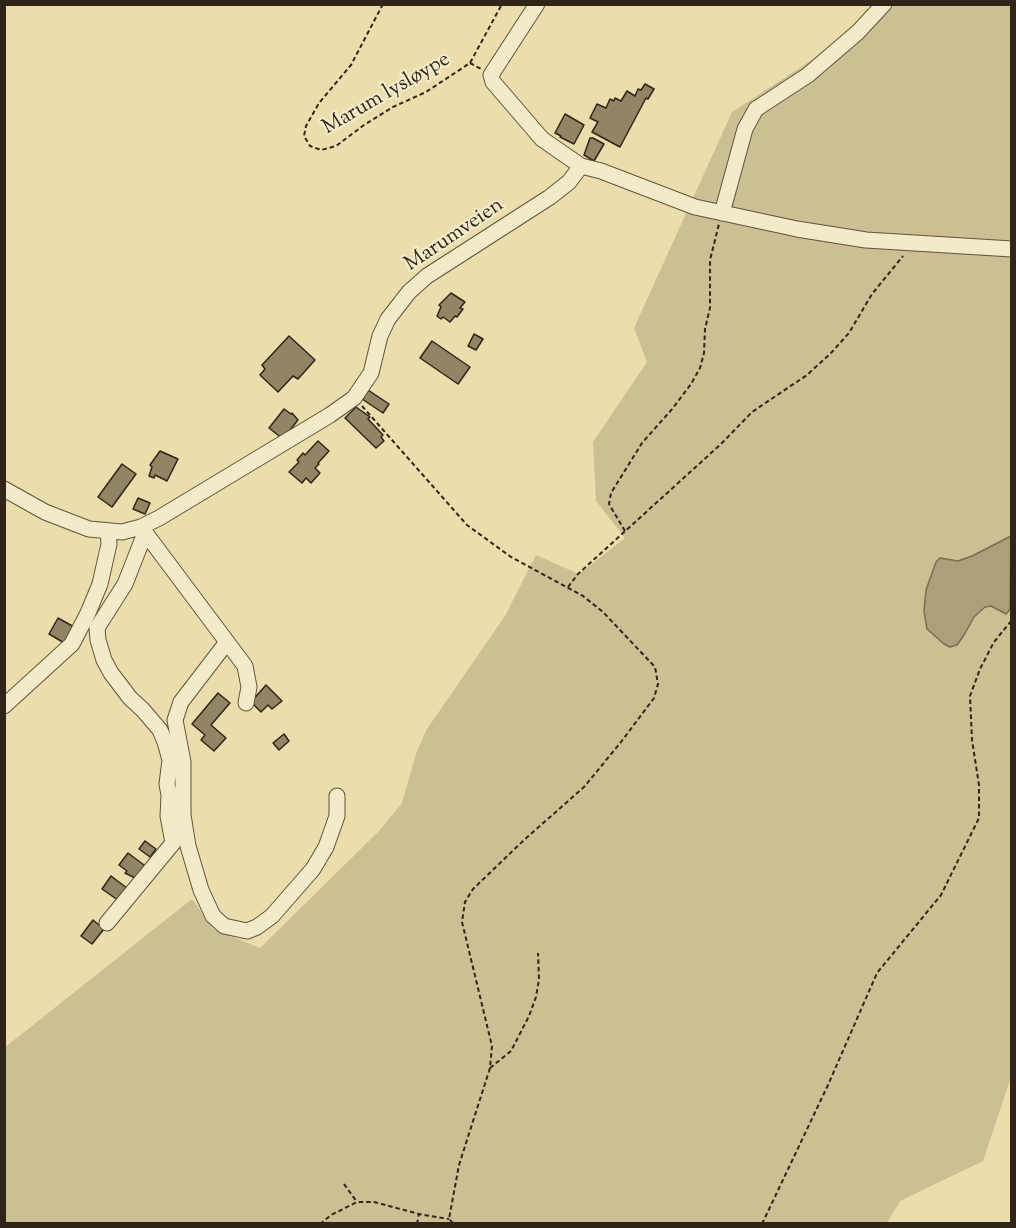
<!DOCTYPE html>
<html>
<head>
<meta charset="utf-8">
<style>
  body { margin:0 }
  #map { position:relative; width:1016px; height:1228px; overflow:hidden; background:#ecdeac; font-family:"Sorts Mill Goudy",serif }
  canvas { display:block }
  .frame { position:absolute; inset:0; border:6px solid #302518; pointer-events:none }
</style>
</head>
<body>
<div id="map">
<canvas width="1016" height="1228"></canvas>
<div class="frame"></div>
</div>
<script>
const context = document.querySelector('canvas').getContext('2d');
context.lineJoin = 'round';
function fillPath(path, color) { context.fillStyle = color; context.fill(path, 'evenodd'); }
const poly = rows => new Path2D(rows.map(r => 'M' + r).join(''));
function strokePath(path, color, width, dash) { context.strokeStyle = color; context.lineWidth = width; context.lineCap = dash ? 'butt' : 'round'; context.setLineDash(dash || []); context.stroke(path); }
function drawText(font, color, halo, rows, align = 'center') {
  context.font = font + ' "Sorts Mill Goudy",serif'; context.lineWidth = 4.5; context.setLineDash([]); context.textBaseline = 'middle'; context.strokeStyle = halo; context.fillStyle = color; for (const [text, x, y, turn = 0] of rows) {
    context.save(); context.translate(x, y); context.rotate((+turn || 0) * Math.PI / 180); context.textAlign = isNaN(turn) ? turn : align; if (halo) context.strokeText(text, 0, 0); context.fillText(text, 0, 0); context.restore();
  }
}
fillPath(poly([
  [874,5,1011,5,1012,1074,983,1161,900,1201,887,1223,5,1223,4,1048,192,899,213,929,260,948,380,830,402,803,417,751,427,729,505,616,536,555,579,574,625,538,596,501,593,442,647,362,634,328,732,112,858,30]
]), '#ccbf93');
const water = poly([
  [1011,536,1010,609,1006,614,991,606,985,607,974,617,964,635,957,645,950,647,944,644,927,629,924,611,926,590,936,562,940,558,958,561,972,556,1011,536]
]);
fillPath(water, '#ac9f7a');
strokePath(water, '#7a6e53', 1.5);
const building = poly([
  [645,84,654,89,648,99,646,98,620,147,592,132,598,122,590,118,597,104,606,108,610,99,614,101,615,98,621,101,627,91,635,96,638,89,641,90,645,84],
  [565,114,584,125,574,144,560,137,561,136,555,133,565,114],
  [590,138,593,138,604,144,594,161,584,155,590,138],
  [451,293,465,302,460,308,463,309,457,317,455,316,450,322,443,317,441,319,437,316,441,307,439,305,451,293],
  [474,334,483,339,476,350,468,346,474,334],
  [289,336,315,360,298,379,293,376,278,392,260,375,265,369,262,365,289,336],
  [432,341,470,367,458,384,420,358,432,341],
  [368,390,389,404,383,413,362,399,368,390],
  [356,407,370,417,368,419,383,435,381,437,384,441,376,448,345,418,356,407],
  [284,409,291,414,292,413,298,420,283,439,269,428,284,409],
  [318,441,329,451,318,463,319,464,315,468,320,473,311,483,306,478,302,483,289,472,299,462,297,460,303,453,305,455,318,441],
  [160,451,178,459,167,481,155,475,154,478,149,476,152,467,150,465,160,451],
  [122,464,136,474,112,507,98,497,122,464],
  [138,498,150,503,145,514,133,509,138,498],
  [58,618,76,628,66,644,49,634,58,618],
  [266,685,282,701,272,709,268,705,261,712,251,702,266,685],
  [218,693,230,703,211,725,226,738,214,751,201,740,205,735,192,724,218,693],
  [284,734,289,741,279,750,273,743,284,734],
  [145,841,156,849,150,857,139,849,145,841],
  [128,853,148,868,139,880,125,873,127,871,119,865,128,853],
  [111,876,131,891,122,903,102,889,111,876],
  [93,920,104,929,92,944,81,936,93,920]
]);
fillPath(building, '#928565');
strokePath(building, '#302518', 1.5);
const minor = poly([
  [537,4,491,75,493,82,542,139,581,166,601,171,695,207,797,229,866,240,1012,249],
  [722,213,745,129,756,109,808,75,858,32,884,4],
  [4,489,45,512,89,529,122,532,141,527,159,518,330,415,354,398,371,373,380,336,388,319,409,292,427,276,550,197,569,182,581,166],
  [141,527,245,666,249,687,246,703],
  [227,642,181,702,175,720,183,762,183,815,188,846,201,890,213,916,224,926,247,931,257,927,272,916,313,869,326,847,337,816,337,796],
  [4,706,72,644,88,613,100,584,109,544,108,531],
  [107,923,173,843,168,816,169,795,167,784,170,760,165,742,160,730,143,710,130,698,111,673,104,660,98,640,97,628,125,584,145,533]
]);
strokePath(minor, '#5f533d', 17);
strokePath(poly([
  [383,4,351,65,319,103,306,126,304,136,310,146,321,150,336,146,364,125,393,107,426,92,470,63,502,4],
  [470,63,481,69],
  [362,406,467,525,511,557,583,596,603,612,655,667,658,684,654,698,621,742,584,787,524,840,473,889,465,902,462,922,492,1046,490,1068,459,1165,449,1219,454,1224],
  [1011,512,1012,512],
  [625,531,609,504,611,493,642,443,673,408,691,384,700,368,704,353,705,329,710,308,710,260,719,224],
  [568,587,578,574,721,444,752,412,807,375,831,353,849,333,872,294,903,256],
  [490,1068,511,1051,529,1016,536,997,539,979,538,953],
  [344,1184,357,1202],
  [320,1224,331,1215,357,1202,374,1202,419,1214,449,1219],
  [417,1224,419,1214],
  [762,1224,828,1085,877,973,941,895,979,818,979,785,972,740,970,696,980,669,994,642,1012,620]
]), '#302518', 2, [4.5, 3]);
strokePath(minor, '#f3eac9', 15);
drawText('21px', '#302518', '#f3eac9', [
  ["Marum lysløype",387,95,-30],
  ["Marumveien",455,236,-34]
]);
</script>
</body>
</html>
